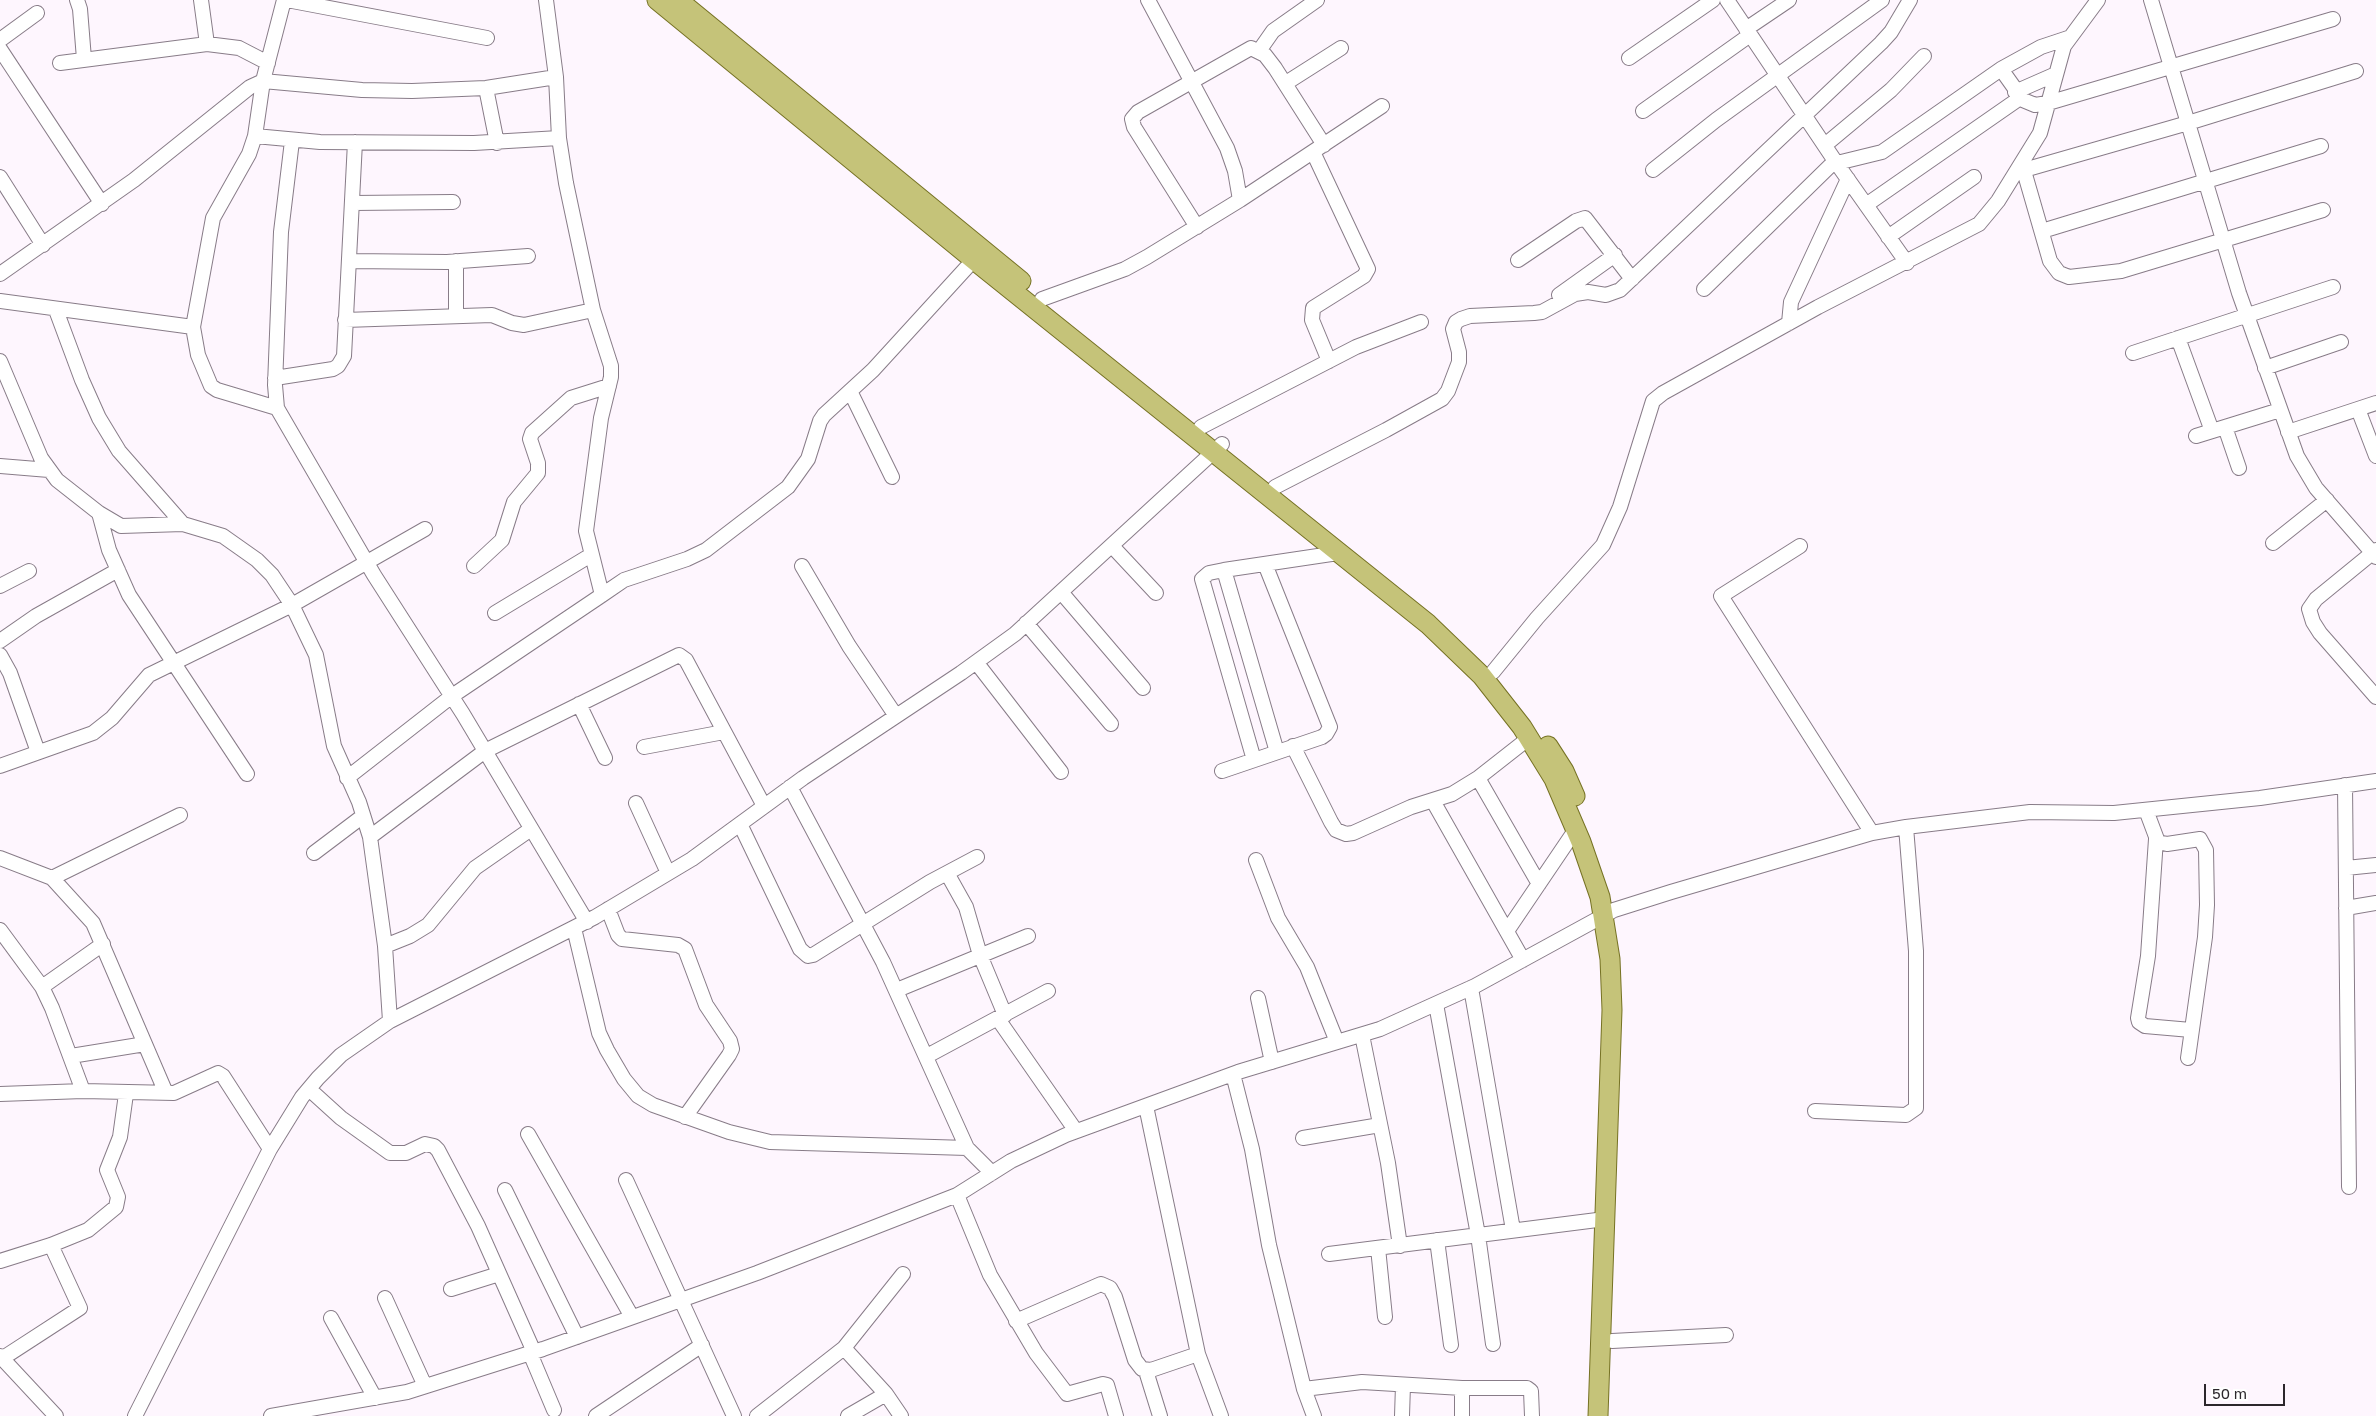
<!DOCTYPE html>
<html>
<head>
<meta charset="utf-8">
<style>
  body { margin:0 }
  #map { position:relative; width:2376px; height:1416px; overflow:hidden; background:#fef6fe; font-family:"Golos Text",sans-serif }
  canvas { display:block }
  .scale { position:absolute; left:2204px; top:1384px; width:81px; height:22px; box-sizing:border-box; border:2px solid #2c272c; border-top:0; padding-left:6px; font-size:15px; line-height:18px; white-space:nowrap; color:#2c272c; -webkit-text-stroke:4px #fff; paint-order:stroke }
</style>
</head>
<body>
<div id="map">
<canvas width="2376" height="1416"></canvas>
<div class="scale">50 m</div>
</div>
<script>
const context = document.querySelector('canvas').getContext('2d');
context.lineJoin = 'round';
const poly = rows => new Path2D(rows.map(r => 'M' + r).join(''));
function strokePath(path, color, width, dash) { context.strokeStyle = color; context.lineWidth = width; context.lineCap = dash ? 'butt' : 'round'; context.setLineDash(dash || []); context.stroke(path); }
const minor = poly([
  [77,0,80,9,84,59],
  [201,0,207,44],
  [287,0,487,38],
  [546,0,556,77,559,138,566,183,593,310,611,366,611,377,601,418,586,531,602,595],
  [1148,0,1227,148,1235,171,1240,200],
  [1727,0,1835,161,1907,263],
  [2151,0,2239,293,2297,456,2316,488,2376,557],
  [1746,29,1789,0],
  [0,40,37,13],
  [0,49,102,204],
  [1259,51,1273,31,1317,0],
  [1629,58,1713,0],
  [60,63,207,44,239,48,268,63],
  [2001,69,2023,100,2035,105,2048,103,2333,19],
  [1286,83,1341,48],
  [486,88,497,143],
  [2015,92,2056,74],
  [1643,111,1750,35],
  [255,136,320,142,474,143,559,138],
  [292,141,281,232,275,385,277,408,374,575,463,714,587,922],
  [1825,145,1891,90,1924,56],
  [1313,152,1368,269,1364,276,1313,308,1312,320,1329,361],
  [1837,163,1882,152,2001,69,2041,47,2068,38],
  [2022,164,2050,261,2059,273,2069,277,2121,271,2323,210],
  [1653,170,1716,120,1882,0],
  [2024,170,2188,123,2356,71],
  [0,177,43,245],
  [353,203,453,202],
  [1866,205,2020,98],
  [1197,227,1134,127,1132,119,1138,112,1251,48,1265,55,1275,68,1324,145],
  [2042,231,2321,146],
  [1888,237,1974,177],
  [1518,260,1576,221,1585,218,1632,279],
  [349,261,447,262,528,256],
  [0,274,134,180,250,87,263,81,362,90,412,91,486,88,556,77],
  [1704,289,1835,161],
  [1559,295,1615,255],
  [1042,299,1125,269,1147,257,1240,200,1382,106],
  [0,301,193,327],
  [56,310,82,380,99,418,119,451,183,524],
  [456,316,456,261],
  [345,320,492,315,512,323,524,325,593,310],
  [1789,323,1791,302,1848,179],
  [2178,338,2212,431],
  [2133,353,2333,287],
  [0,361,41,458,57,480,99,513,121,526,183,524,223,536,257,560,272,575,292,605,316,655,334,746,359,802,370,837,385,946,390,1021],
  [2265,368,2341,342],
  [275,378,333,369,338,366,344,356,355,142],
  [850,391,892,477],
  [277,408,217,390,211,386,198,355,193,327,213,218,249,154,255,136,263,81,284,0],
  [2358,409,2376,456],
  [1201,427,1356,347,1421,322],
  [2225,427,2239,468],
  [2288,432,2376,403],
  [2196,436,2280,410],
  [0,466,49,470],
  [1275,487,1386,430,1442,399,1448,391,1459,362,1459,352,1453,329,1456,322,1461,319,1470,316,1534,313,1542,312,1575,294,1588,292,1606,295,1620,290,1881,43,1891,32,1910,0],
  [99,513,109,550,129,595,247,774],
  [2273,543,2327,500],
  [1112,546,1156,593],
  [1800,546,1721,596,1872,833],
  [2376,550,2316,599,2309,609,2313,622,2320,633,2376,697],
  [474,566,502,540,514,502,538,473,538,463,530,439,532,433,571,398,609,386],
  [802,566,849,646,896,716],
  [1224,570,1277,752],
  [0,586,29,571],
  [1061,592,1143,688],
  [495,613,591,555],
  [1026,623,1111,724],
  [0,641,36,616,118,570],
  [0,655,10,673,38,752],
  [976,662,1061,772],
  [1493,672,1537,618,1603,545,1620,507,1653,401,1663,393,1818,307,1979,224,1998,201,2040,133,2064,46,2098,0],
  [579,704,605,758],
  [1293,746,1331,822,1336,830,1346,834,1353,833,1411,807,1452,794,1478,778,1529,738],
  [644,747,724,732],
  [1254,760,1202,579,1209,573,1224,570,1338,553],
  [0,766,93,733,112,718,149,675,292,605,425,529],
  [1222,771,1322,737,1326,734,1330,727,1265,564],
  [347,778,452,696,602,595,624,580,687,559,706,550,788,487,808,459,820,421,824,415,873,370,979,254],
  [1478,778,1539,884],
  [2345,785,2349,1187],
  [790,787,883,962,967,1148,992,1173],
  [1433,801,1523,960],
  [636,803,668,873],
  [2146,810,2158,842,2167,844,2200,839,2206,850,2207,905,2205,937,2188,1058],
  [740,824,800,949,808,956,813,955,930,882,977,857],
  [370,837,485,751,679,655,686,660,764,806],
  [2156,839,2148,956,2138,1018,2139,1022,2145,1026,2191,1030],
  [314,853,363,816],
  [0,858,52,878,93,923,166,1093],
  [1256,860,1278,918,1307,967,1337,1042],
  [2346,868,2376,865],
  [947,873,966,907,980,955,1005,1015],
  [52,878,180,815],
  [2346,908,2376,903],
  [608,909,618,935,622,939,678,945,685,949,706,1005,730,1041,732,1049,729,1055,685,1117],
  [574,928,599,1033,607,1050,624,1079,638,1096,653,1105,729,1132,770,1142,967,1148],
  [0,930,42,987,52,1008,83,1091],
  [1507,931,1576,829],
  [385,946,410,936,428,925,475,868,531,829],
  [42,987,103,944],
  [1471,988,1513,1230],
  [897,990,1028,936],
  [1258,998,1272,1062],
  [1436,1004,1478,1235,1493,1344],
  [998,1019,1076,1131],
  [1362,1035,1388,1163,1400,1246],
  [71,1056,145,1044],
  [927,1056,1048,991],
  [1233,1074,1252,1149,1269,1245,1304,1389,1314,1416],
  [309,1089,341,1118,390,1153,406,1153,425,1144,434,1146,438,1150,478,1226,534,1352],
  [0,1094,83,1091,174,1093,218,1073,223,1076,270,1149],
  [1146,1106,1198,1354,1221,1416],
  [1815,1111,1906,1115,1916,1108,1916,951,1906,827],
  [528,1134,632,1317],
  [1303,1138,1380,1125],
  [626,1180,734,1416],
  [505,1190,577,1337],
  [957,1195,990,1275,1036,1353,1067,1394,1103,1384,1107,1385,1116,1416],
  [1437,1240,1451,1345],
  [1378,1248,1385,1317],
  [1329,1254,1605,1219],
  [0,1261,51,1245,88,1230,116,1207,118,1197,107,1170,120,1137,126,1094],
  [451,1289,499,1274],
  [385,1298,425,1386],
  [331,1318,375,1398],
  [1016,1321,1101,1284,1110,1288,1115,1297,1135,1360,1142,1369,1151,1370,1198,1354],
  [1612,1341,1726,1335],
  [844,1348,886,1394,901,1416],
  [530,1353,554,1410],
  [0,1356,56,1416],
  [3,1358,80,1308,51,1245],
  [1146,1371,1160,1416],
  [1304,1389,1362,1382,1462,1388,1527,1388,1531,1391,1532,1416],
  [135,1416,270,1149,302,1097,318,1078,341,1055,390,1021,595,917,692,859,803,778,961,673,1015,634,1222,444],
  [271,1416,407,1392,543,1349,757,1273,957,1195,1011,1161,1066,1135,1238,1072,1380,1029,1475,986,1614,910,1671,892,1872,833,1906,827,2030,812,2114,813,2260,798,2376,781],
  [596,1416,702,1345],
  [757,1416,844,1348,903,1274],
  [848,1416,886,1394],
  [1402,1416,1403,1385],
  [1462,1416,1462,1388]
]);
const major = poly([
  [657,0,974,260,1428,624,1482,676,1522,727,1554,779,1581,842,1600,897,1610,959,1612,1010,1598,1416],
  [678,0,1021,281],
  [1548,746,1564,771,1575,796]
]);
strokePath(minor, '#887c88', 16);
strokePath(major, '#767224', 21);
strokePath(minor, '#fff', 14);
strokePath(major, '#c5c379', 19);
</script>
</body>
</html>
